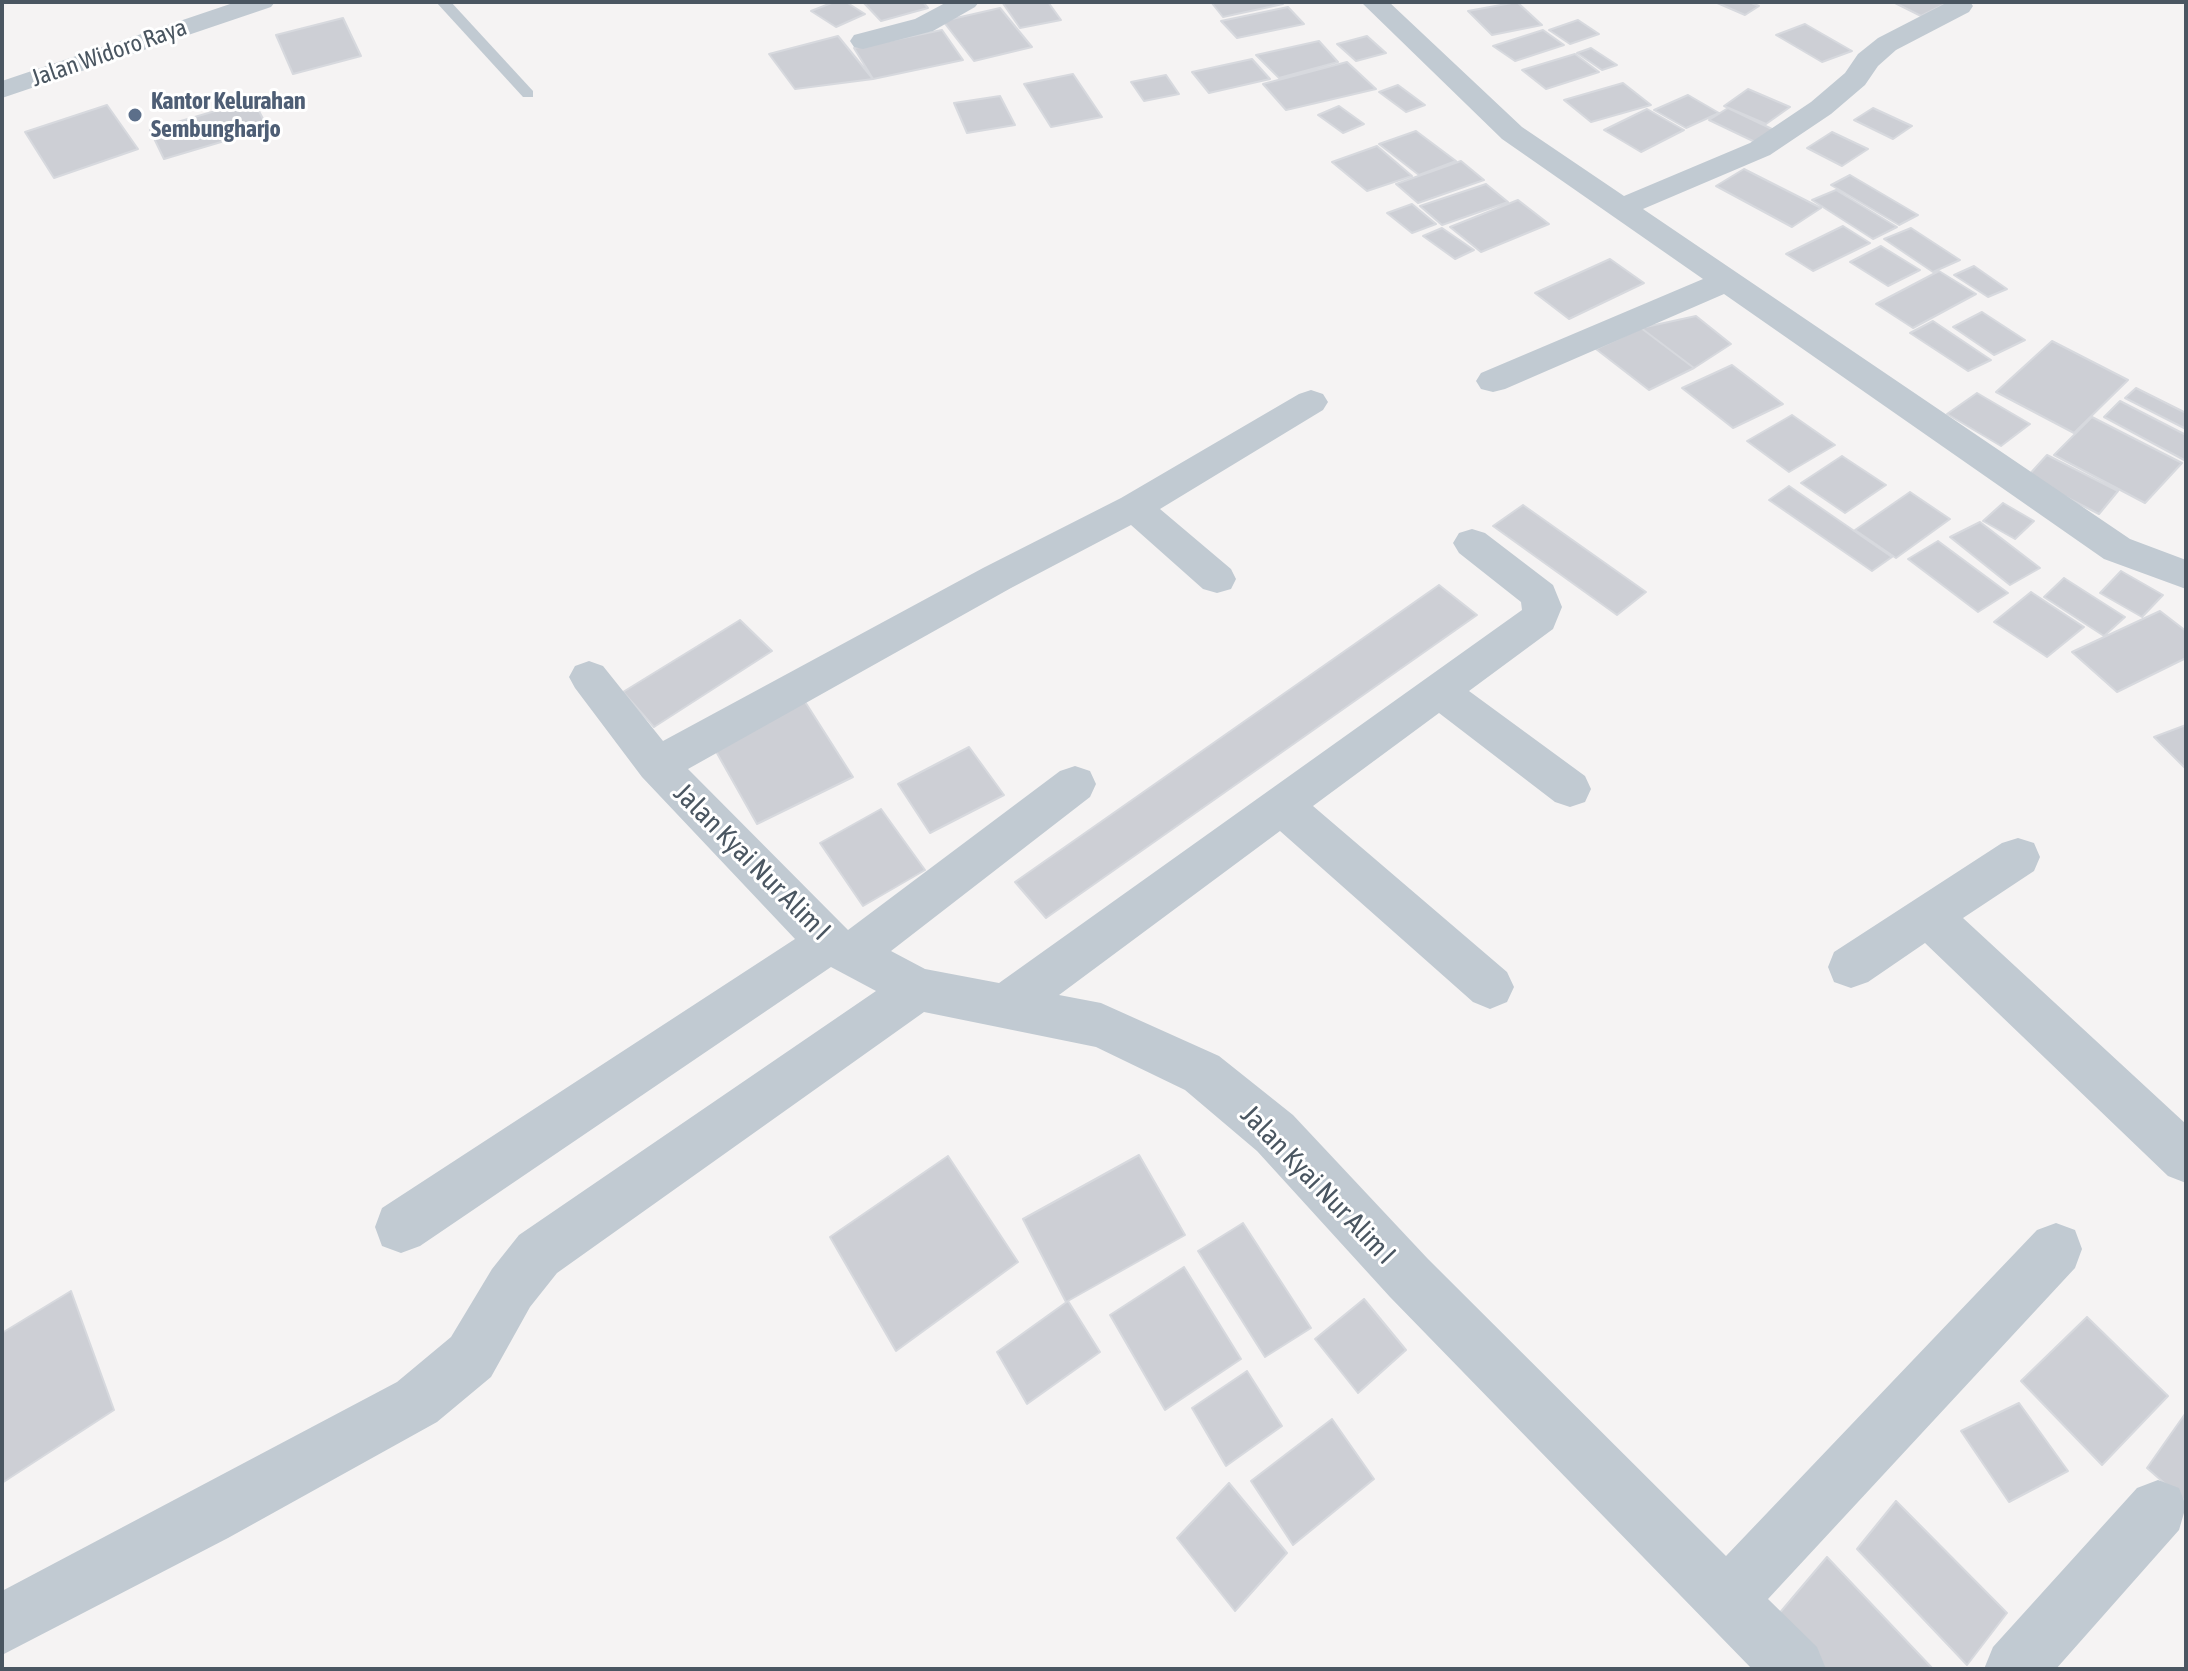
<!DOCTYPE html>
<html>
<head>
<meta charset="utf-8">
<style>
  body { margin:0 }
  #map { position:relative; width:2188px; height:1671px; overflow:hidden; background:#f5f3f3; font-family:"Asap Condensed",sans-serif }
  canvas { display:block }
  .frame { position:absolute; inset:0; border:4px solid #4a5661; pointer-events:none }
</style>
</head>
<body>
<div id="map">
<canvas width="2188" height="1671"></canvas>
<div class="frame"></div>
</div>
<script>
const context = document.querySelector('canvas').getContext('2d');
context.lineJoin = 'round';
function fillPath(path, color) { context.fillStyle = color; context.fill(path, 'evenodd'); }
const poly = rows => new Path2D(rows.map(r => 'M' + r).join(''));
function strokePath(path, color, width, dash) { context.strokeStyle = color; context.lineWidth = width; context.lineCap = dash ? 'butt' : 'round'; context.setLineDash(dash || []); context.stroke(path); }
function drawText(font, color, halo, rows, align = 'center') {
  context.font = font + ' "Asap Condensed",sans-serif'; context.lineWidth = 6; context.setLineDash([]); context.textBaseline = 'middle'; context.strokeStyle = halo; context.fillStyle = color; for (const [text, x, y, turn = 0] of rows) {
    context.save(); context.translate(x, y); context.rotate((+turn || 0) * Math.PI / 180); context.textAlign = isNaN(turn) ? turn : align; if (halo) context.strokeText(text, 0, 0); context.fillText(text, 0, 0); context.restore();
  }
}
const building = poly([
  [834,2,846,2,865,14,836,27,811,11,834,2],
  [863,2,923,2,928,8,881,21,863,2],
  [1002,2,1048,2,1061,20,1020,28,1002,2],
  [1211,2,1280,2,1283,4,1223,17,1211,2],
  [1517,2,1542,25,1492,35,1468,11,1517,2],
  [1715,2,1749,2,1759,6,1745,15,1715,2],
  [1893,2,1949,2,1921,16,1893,2],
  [1288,7,1304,24,1237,38,1221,21,1288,7],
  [1000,8,1032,47,974,61,943,21,1000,8],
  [343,18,361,56,293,74,276,35,343,18],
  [1578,20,1599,34,1570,44,1549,30,1578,20],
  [1805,24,1852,51,1822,62,1776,35,1805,24],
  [942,30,963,60,873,79,854,48,942,30],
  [1543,30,1564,45,1515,61,1493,46,1543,30],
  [838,36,873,79,795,89,769,54,838,36],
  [1367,36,1386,53,1356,61,1337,44,1367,36],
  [1319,41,1338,62,1279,78,1256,55,1319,41],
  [1591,48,1617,65,1602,70,1577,53,1591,48],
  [1575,54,1599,72,1546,89,1522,70,1575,54],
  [1252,59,1270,79,1209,93,1192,72,1252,59],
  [1347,62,1376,89,1286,110,1263,84,1347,62],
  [1073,74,1102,117,1051,127,1024,84,1073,74],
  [1166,75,1179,94,1144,101,1131,82,1166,75],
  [1623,83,1651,105,1591,122,1564,100,1623,83],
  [1398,85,1425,105,1406,112,1379,92,1398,85],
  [1748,89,1790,107,1766,124,1724,106,1748,89],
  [1688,95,1719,113,1686,128,1654,110,1688,95],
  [1000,96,1015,125,967,133,954,103,1000,96],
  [253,100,268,128,164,159,150,130,253,100],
  [107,105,138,149,54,178,25,132,107,105],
  [1339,106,1364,124,1343,133,1318,115,1339,106],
  [1728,108,1774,130,1755,142,1709,120,1728,108],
  [1873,108,1912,126,1893,139,1854,120,1873,108],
  [1647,109,1684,130,1641,152,1604,130,1647,109],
  [1416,131,1456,161,1419,175,1379,144,1416,131],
  [1832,132,1868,149,1842,166,1807,148,1832,132],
  [1377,146,1412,176,1367,191,1332,162,1377,146],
  [1461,161,1484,180,1418,203,1396,184,1461,161],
  [1744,169,1821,208,1792,227,1716,186,1744,169],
  [1850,175,1918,215,1899,225,1831,185,1850,175],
  [1486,184,1508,202,1442,225,1420,206,1486,184],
  [1836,190,1897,227,1873,239,1812,200,1836,190],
  [1518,200,1549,224,1481,252,1450,227,1518,200],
  [1412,204,1436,224,1412,233,1387,213,1412,204],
  [1843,226,1870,243,1813,271,1786,254,1843,226],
  [1442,228,1474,250,1455,259,1423,236,1442,228],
  [1911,228,1960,260,1933,272,1884,239,1911,228],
  [1881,246,1920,270,1888,286,1850,262,1881,246],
  [1610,259,1644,283,1569,319,1535,293,1610,259],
  [1974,266,2007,289,1988,297,1954,275,1974,266],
  [1939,271,1976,294,1913,328,1876,304,1939,271],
  [1982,312,2025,340,1994,355,1953,327,1982,312],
  [1696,316,1731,344,1694,368,1641,328,1696,316],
  [1933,321,1991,360,1968,371,1910,333,1933,321],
  [1641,328,1694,368,1649,390,1596,349,1641,328],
  [2052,341,2128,380,2074,433,1996,392,2052,341],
  [1732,365,1783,404,1733,428,1682,388,1732,365],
  [2136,388,2186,413,2186,429,2125,398,2136,388],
  [1977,393,2030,424,2001,446,1947,414,1977,393],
  [2120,401,2186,435,2186,461,2104,417,2120,401],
  [1792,415,1835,445,1789,472,1747,441,1792,415],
  [2092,417,2182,463,2145,503,2054,455,2092,417],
  [2047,455,2118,491,2099,514,2027,477,2047,455],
  [1842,456,1886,485,1845,513,1801,483,1842,456],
  [1789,486,1892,557,1872,571,1769,500,1789,486],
  [1910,492,1950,519,1896,558,1855,530,1910,492],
  [2003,503,2034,521,2015,539,1983,521,2003,503],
  [1523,505,1646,592,1617,615,1493,526,1523,505],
  [1980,522,2040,568,2010,585,1950,537,1980,522],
  [1938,541,2008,593,1978,612,1908,559,1938,541],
  [2121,571,2163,595,2142,617,2100,593,2121,571],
  [2064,578,2125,617,2104,636,2044,597,2064,578],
  [1439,585,1477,615,1046,918,1015,882,1439,585],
  [2031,592,2084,627,2047,657,1994,622,2031,592],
  [2160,611,2186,631,2186,658,2117,692,2072,652,2160,611],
  [740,620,772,651,654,727,623,692,740,620],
  [802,697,853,777,757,824,709,739,802,697],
  [2186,725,2186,769,2154,737,2186,725],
  [969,747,1004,795,930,833,898,784,969,747],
  [881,809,925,870,863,906,820,843,881,809],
  [1139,1155,1185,1235,1066,1302,1023,1219,1139,1155],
  [948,1156,1018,1262,896,1351,830,1237,948,1156],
  [1243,1223,1311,1328,1265,1357,1198,1251,1243,1223],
  [1184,1267,1241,1359,1165,1410,1110,1315,1184,1267],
  [71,1291,114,1410,2,1483,2,1333,71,1291],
  [1364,1299,1406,1350,1358,1393,1315,1339,1364,1299],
  [1068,1301,1100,1352,1027,1404,997,1352,1068,1301],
  [2087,1317,2168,1396,2102,1465,2021,1381,2087,1317],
  [1247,1371,1282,1426,1226,1466,1192,1408,1247,1371],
  [2019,1403,2068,1471,2009,1502,1961,1431,2019,1403],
  [2185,1414,2186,1414,2186,1502,2147,1468,2185,1414],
  [1332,1419,1374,1479,1293,1545,1251,1481,1332,1419],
  [1229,1483,1287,1553,1235,1611,1177,1538,1229,1483],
  [1896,1501,2007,1613,1967,1665,1857,1549,1896,1501],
  [1827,1557,1933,1669,1816,1669,1772,1622,1827,1557]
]);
fillPath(building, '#cdcfd5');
strokePath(building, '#d7d9de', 2);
fillPath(poly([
  [436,2,451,2,533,91,533,97,523,97,436,2]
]), '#c1cad2');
fillPath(poly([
  [236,2,275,2,271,7,2,98,2,81,236,2],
  [947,2,979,2,975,7,933,31,863,49,854,47,850,41,854,35,915,19,947,2],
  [1361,2,1389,2,1522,127,1624,196,1750,143,1811,102,1845,73,1858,54,1878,38,1948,2,1970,2,1973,6,1969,12,1896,50,1878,66,1865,85,1831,114,1770,155,1643,209,2130,539,2186,560,2186,589,2104,559,1724,294,1505,389,1493,392,1481,389,1476,381,1481,373,1703,279,1502,139,1361,2],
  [1311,390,1323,394,1328,402,1323,410,1160,509,1231,569,1236,579,1231,589,1217,593,1203,589,1131,525,1011,588,688,769,848,930,1060,771,1075,766,1090,771,1096,784,1090,797,891,951,925,969,999,983,1522,610,1521,602,1459,553,1453,543,1459,533,1472,529,1485,533,1553,585,1562,607,1553,629,1469,691,1585,776,1591,789,1585,802,1570,807,1555,802,1439,713,1313,806,1507,972,1514,987,1507,1002,1490,1009,1473,1002,1280,831,1059,995,1101,1003,1219,1056,1293,1115,1428,1259,1726,1556,2037,1230,2056,1223,2075,1230,2082,1249,2075,1268,1768,1599,1817,1647,1826,1669,1752,1669,1390,1297,1257,1151,1185,1090,1096,1047,924,1012,557,1273,530,1307,491,1377,437,1422,228,1538,2,1655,2,1591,397,1382,451,1337,492,1269,519,1235,876,991,831,967,420,1246,401,1253,382,1246,375,1227,382,1208,795,939,642,777,575,688,569,677,575,666,589,661,603,666,663,741,983,568,1121,498,1299,394,1311,390],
  [2018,838,2034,843,2040,857,2034,871,1963,918,2186,1124,2186,1183,2168,1176,1925,943,1868,982,1851,988,1834,982,1828,967,1834,952,2002,843,2018,838],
  [2158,1480,2179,1488,2186,1506,2179,1530,2056,1669,1984,1669,1993,1647,2137,1488,2158,1480]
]), '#c1cad2');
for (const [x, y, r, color] of [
  [135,115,8,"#5c6f8a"]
]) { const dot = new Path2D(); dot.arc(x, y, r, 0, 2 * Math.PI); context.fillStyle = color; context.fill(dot); strokePath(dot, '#fff', 3); }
drawText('24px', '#4a5661', '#fff', [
  ["Jalan Widoro Raya",109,53,-19]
]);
drawText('bold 24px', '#4e5e75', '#fff', [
  ["Kantor Kelurahan",151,101],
  ["Sembungharjo",151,129]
], 'left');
drawText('28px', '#4a5661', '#fff', [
  ["Jalan Kyai Nur Alim I",752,862,45],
  ["Jalan Kyai Nur Alim I",1318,1185,46]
]);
</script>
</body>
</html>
